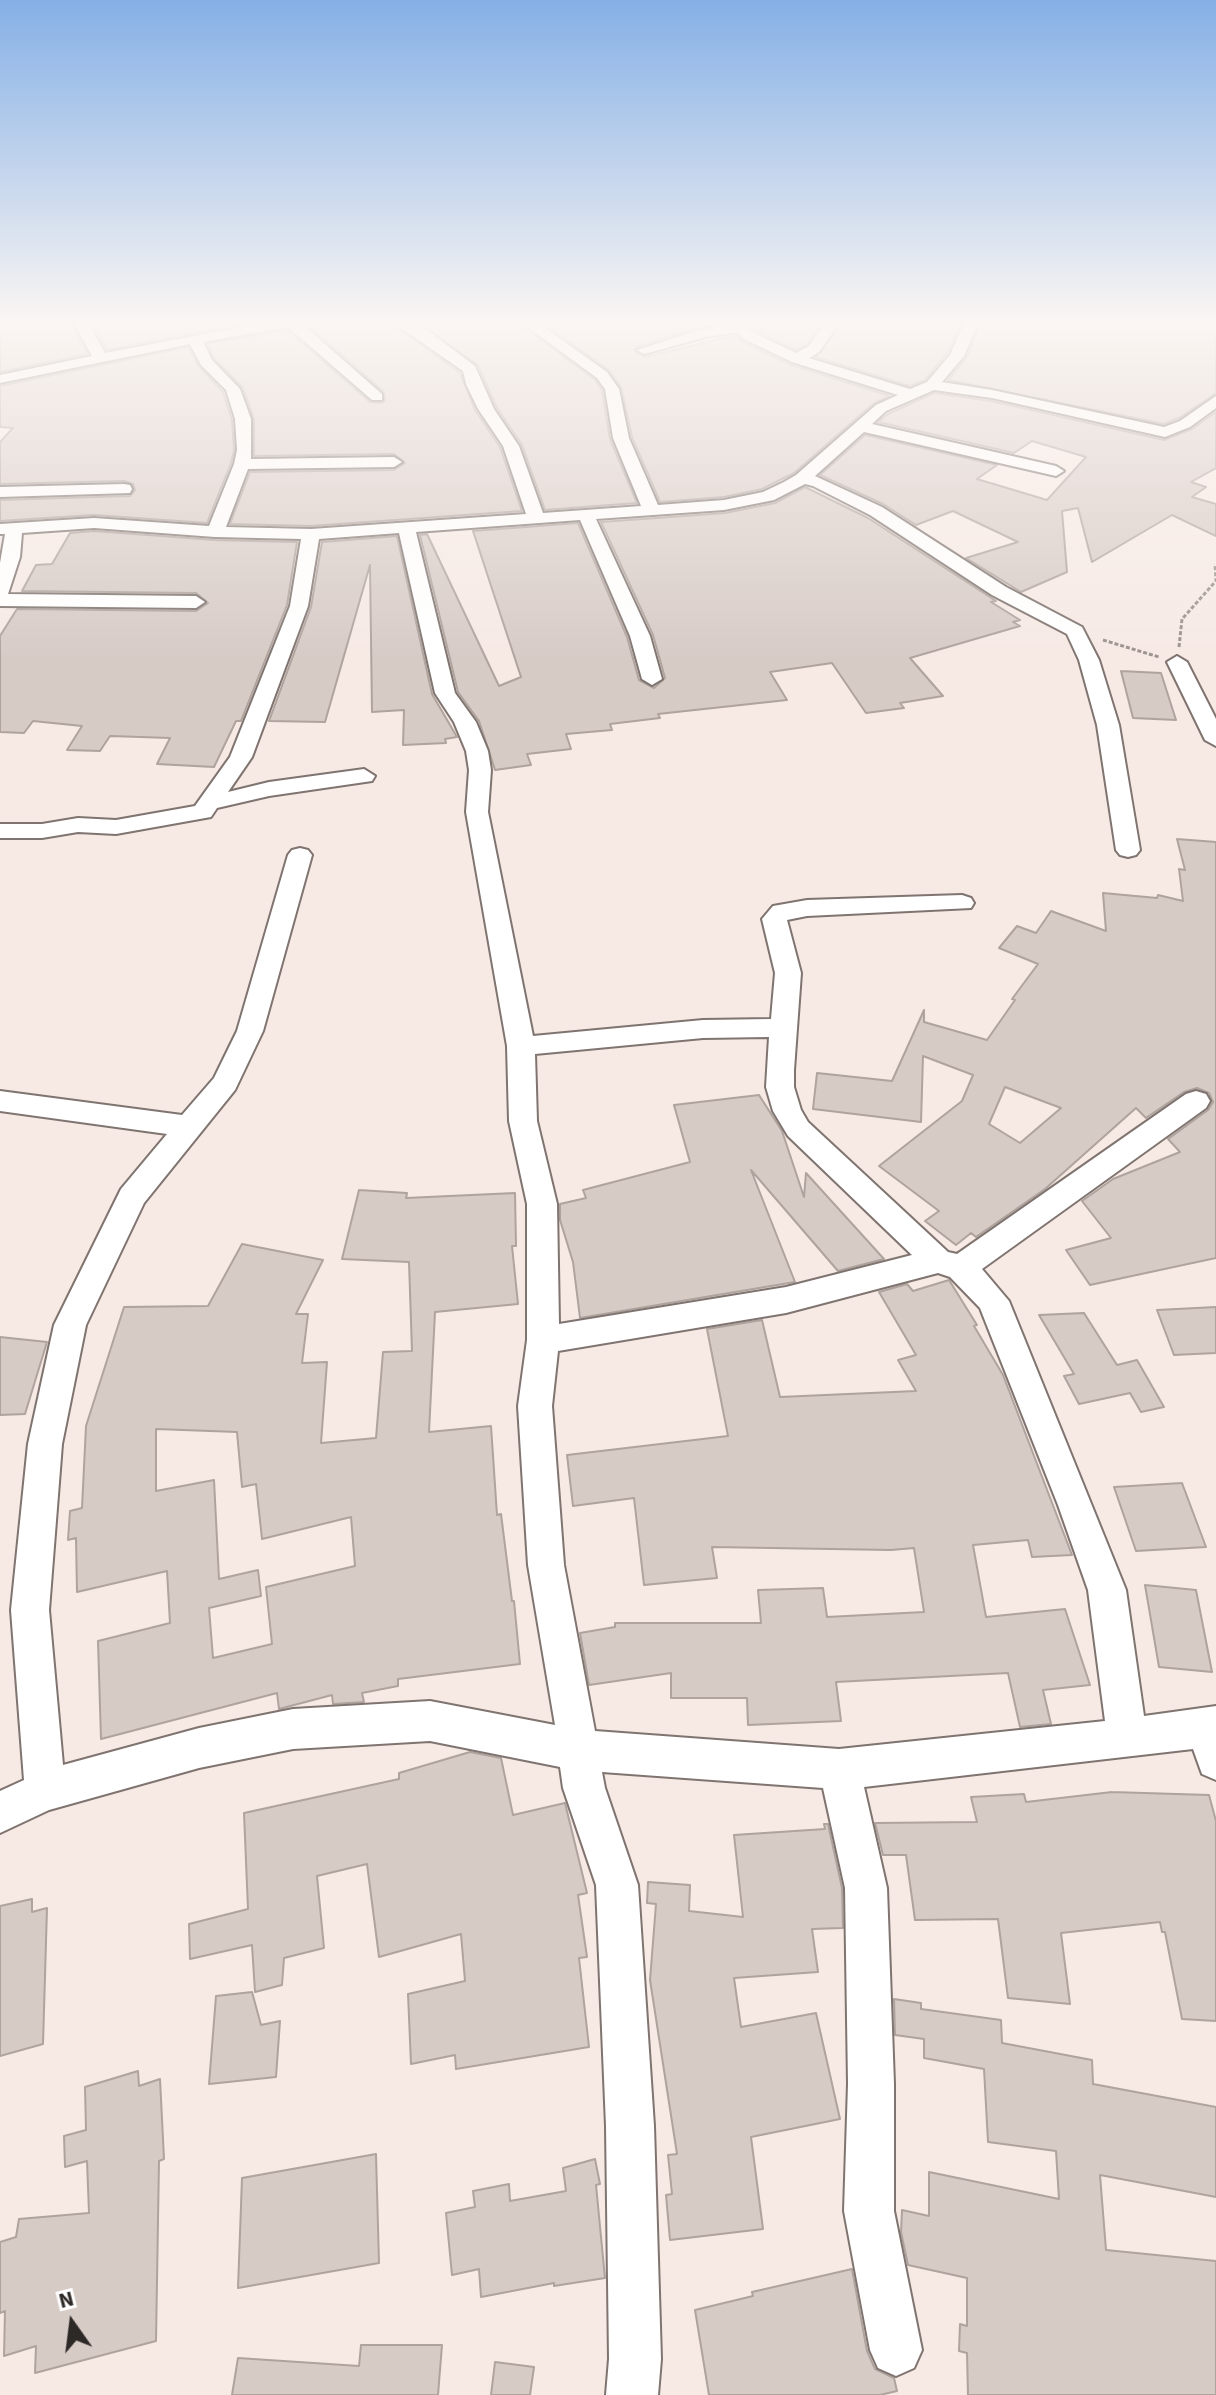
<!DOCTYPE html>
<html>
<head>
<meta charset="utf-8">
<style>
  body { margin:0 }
  #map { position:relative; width:1216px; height:2395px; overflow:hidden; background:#f7eae5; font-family:"Source Sans 3",sans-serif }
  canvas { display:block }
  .north { position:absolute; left:32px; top:2283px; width:80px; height:80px; -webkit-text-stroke:6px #fff; paint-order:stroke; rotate:346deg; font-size:22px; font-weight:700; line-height:32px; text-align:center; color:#2d2927 }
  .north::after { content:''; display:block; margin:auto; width:28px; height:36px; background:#2d2927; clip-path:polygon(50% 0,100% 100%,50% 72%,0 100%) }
</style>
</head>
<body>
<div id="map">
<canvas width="1216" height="2395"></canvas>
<div class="north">N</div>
</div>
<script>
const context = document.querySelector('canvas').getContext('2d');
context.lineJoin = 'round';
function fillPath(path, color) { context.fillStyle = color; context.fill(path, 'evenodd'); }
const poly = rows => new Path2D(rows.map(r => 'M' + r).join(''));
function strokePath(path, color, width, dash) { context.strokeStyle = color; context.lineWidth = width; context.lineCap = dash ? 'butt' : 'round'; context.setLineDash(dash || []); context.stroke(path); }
const building = poly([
  [0,323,71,323,87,354,0,372,0,323],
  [92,323,244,323,107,350,92,323],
  [306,323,391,323,460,373,475,410,500,447,522,511,311,526,230,524,250,472,394,470,405,463,394,454,254,456,254,419,243,388,214,358,207,344,287,330,370,402,382,403,385,400,384,392,306,323],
  [419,323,519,323,595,380,602,390,610,439,637,503,545,510,522,445,497,408,478,365,419,323],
  [544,323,722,323,699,327,636,347,634,351,645,357,736,335,743,342,791,365,890,396,874,403,794,473,762,489,724,497,660,502,632,437,621,387,609,370,544,323],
  [748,323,821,323,807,344,796,350,756,330,748,323],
  [842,323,961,323,947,353,925,380,910,386,816,357,842,323],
  [981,323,1216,323,1216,393,1179,418,1164,424,948,380,967,357,981,323],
  [188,347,199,367,223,392,232,420,234,450,231,463,207,523,94,515,0,521,0,500,130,496,135,490,133,484,124,481,0,484,0,442,13,428,0,427,0,386,188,347],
  [934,393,991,401,1164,440,1192,429,1216,412,1216,468,1191,482,1206,487,1192,497,1216,504,1216,536,1172,515,1092,562,1078,508,1062,511,1067,572,1021,592,966,558,1018,542,953,511,916,525,883,504,820,475,865,435,997,465,977,479,1047,500,1086,457,1032,441,1014,453,878,422,888,414,934,393],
  [805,487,868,518,996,601,991,602,1020,620,1013,622,1020,626,910,658,943,696,900,703,904,708,866,713,832,663,770,672,787,700,658,714,660,718,610,724,612,730,566,734,571,749,527,754,531,765,495,770,479,721,458,692,420,535,427,534,499,686,521,677,473,531,578,523,627,637,639,680,654,688,665,678,653,635,601,522,725,513,775,503,805,487],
  [94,531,215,540,297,542,287,605,241,721,236,721,214,767,157,764,170,738,110,736,100,751,67,750,82,726,33,721,24,733,0,732,0,636,17,609,196,611,208,603,196,593,22,591,36,565,52,564,70,533,94,531],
  [397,536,432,694,457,737,445,739,446,743,403,745,404,710,372,712,370,565,325,722,269,721,311,607,322,542,397,536],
  [1121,671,1161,673,1176,720,1133,718,1121,671],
  [1177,839,1216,842,1216,1258,1090,1285,1066,1250,1111,1238,1082,1201,1113,1179,1180,1152,1168,1139,1208,1110,1213,1102,1209,1093,1197,1088,1184,1092,1146,1118,1136,1108,1045,1189,976,1237,971,1233,956,1245,925,1221,939,1211,879,1166,962,1101,973,1075,923,1056,921,1122,813,1109,817,1073,892,1081,924,1010,924,1022,987,1040,1015,1000,1012,999,1038,964,999,948,1017,926,1036,933,1051,911,1106,931,1103,893,1157,898,1158,895,1183,901,1179,869,1185,870,1177,839],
  [1005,1087,1061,1108,1020,1143,989,1124,1005,1087],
  [759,1095,782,1131,804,1197,806,1173,884,1259,838,1271,751,1170,795,1282,580,1318,573,1262,560,1220,560,1204,586,1198,583,1190,690,1162,674,1105,759,1095],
  [359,1190,407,1193,406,1198,515,1193,516,1246,512,1246,518,1304,435,1312,429,1432,491,1426,497,1515,501,1514,512,1601,514,1601,520,1664,398,1679,398,1686,362,1693,364,1702,333,1704,332,1695,279,1709,277,1693,101,1739,98,1641,170,1623,167,1571,77,1592,76,1538,68,1540,70,1511,82,1508,86,1426,124,1307,208,1306,242,1244,323,1260,296,1314,308,1314,302,1363,327,1362,321,1443,376,1438,383,1352,412,1351,409,1262,342,1259,359,1190],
  [156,1429,237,1432,242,1487,256,1484,262,1539,351,1517,355,1566,266,1587,272,1644,213,1658,209,1608,261,1596,258,1570,219,1579,214,1480,156,1491,156,1429],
  [949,1280,977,1325,974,1326,1003,1375,1072,1555,1032,1557,1028,1540,973,1545,986,1617,1065,1609,1090,1685,1043,1690,1051,1724,1020,1727,1008,1673,836,1682,841,1721,748,1725,747,1698,671,1698,671,1673,589,1685,580,1633,615,1627,615,1623,761,1623,758,1590,823,1588,827,1617,924,1612,914,1548,891,1550,712,1547,717,1578,644,1585,634,1498,573,1506,567,1455,728,1436,707,1329,762,1320,780,1397,916,1391,898,1360,916,1355,879,1292,907,1284,913,1291,949,1280],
  [1216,1307,1216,1353,1174,1355,1157,1310,1216,1307],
  [1084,1313,1117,1365,1137,1360,1164,1407,1141,1412,1130,1393,1079,1404,1064,1376,1074,1374,1039,1315,1084,1313],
  [0,1337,47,1342,25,1414,0,1415,0,1337],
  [1182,1483,1206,1547,1136,1551,1114,1487,1182,1483],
  [1145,1585,1196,1590,1212,1672,1159,1667,1145,1585],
  [470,1752,501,1758,513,1815,565,1803,587,1893,578,1895,587,1957,579,1958,589,2047,456,2069,455,2055,411,2064,408,1994,465,1981,461,1934,379,1957,367,1864,317,1876,324,1948,284,1958,282,1985,255,1992,252,1945,190,1959,189,1924,248,1909,244,1813,399,1779,399,1773,470,1752],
  [1112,1792,1209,1795,1216,1821,1216,2021,1182,2019,1165,1932,1162,1932,1160,1922,1061,1933,1070,2004,1008,1998,998,1919,915,1920,906,1855,883,1855,875,1823,977,1822,971,1797,1024,1794,1026,1802,1112,1792],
  [824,1824,828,1824,842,1888,843,1928,812,1929,818,1972,734,1978,741,2027,816,2013,840,2119,751,2137,763,2229,670,2240,666,2195,672,2194,668,2155,677,2154,650,1980,656,1904,647,1903,648,1882,690,1885,689,1911,743,1917,734,1835,825,1829,824,1824],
  [32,1899,32,1912,47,1908,43,2044,0,2056,0,1906,32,1899],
  [252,1992,261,2025,280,2021,276,2077,209,2084,216,1996,252,1992],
  [894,1999,921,2003,921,2009,1001,2020,1002,2043,1092,2060,1093,2084,1216,2107,1216,2197,1100,2175,1106,2250,1216,2261,1216,2395,968,2395,967,2353,959,2351,960,2324,967,2326,967,2278,908,2265,901,2232,902,2210,929,2216,929,2172,1059,2199,1056,2151,988,2142,984,2069,924,2058,924,2039,895,2035,894,1999],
  [138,2071,139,2086,160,2079,164,2159,159,2161,156,2341,35,2373,36,2346,4,2356,5,2311,0,2313,0,2242,16,2237,19,2219,89,2213,87,2161,65,2167,64,2136,86,2130,85,2087,138,2071],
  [376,2154,379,2263,238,2288,242,2178,376,2154],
  [595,2159,600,2184,596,2185,605,2278,554,2286,554,2283,481,2297,479,2269,452,2275,446,2213,475,2207,473,2191,509,2184,510,2201,566,2191,563,2168,595,2159],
  [852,2269,867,2351,875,2369,894,2378,897,2391,880,2395,709,2395,695,2310,753,2296,752,2292,852,2269],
  [361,2345,442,2345,438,2395,232,2395,238,2358,359,2366,361,2345],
  [495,2362,534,2367,530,2395,491,2395,495,2362]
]);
fillPath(building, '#d7cbc6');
strokePath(building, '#afa39e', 2);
const minor = poly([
  [74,323,88,323,105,353,262,323,301,323,382,394,382,400,372,400,288,327,203,342,212,360,240,389,251,419,251,459,394,457,402,462,394,467,248,469,226,527,311,529,526,514,503,446,478,409,466,384,463,371,394,323,412,323,431,333,475,366,494,409,519,446,543,513,641,506,613,438,605,389,597,378,522,323,538,323,607,372,619,389,629,438,658,505,724,500,763,492,784,482,796,475,876,405,898,395,792,362,744,339,737,332,706,337,644,354,637,350,700,330,730,325,728,323,743,323,754,333,796,353,809,346,825,323,839,323,819,352,809,358,910,389,927,382,950,355,964,323,978,323,964,356,942,382,992,390,1164,427,1180,421,1216,396,1216,408,1190,427,1165,437,992,398,934,390,886,411,872,424,1056,466,1064,471,1056,476,864,432,815,476,882,507,1006,587,1082,627,1099,660,1119,725,1140,850,1136,855,1128,857,1120,855,1116,850,1097,725,1079,660,1067,634,992,595,870,515,813,486,805,484,774,500,724,510,596,519,650,636,662,679,652,685,642,679,630,636,580,520,416,532,455,693,476,722,488,751,491,770,488,812,533,1036,703,1020,771,1019,775,973,762,919,773,906,807,900,962,895,971,898,974,903,971,908,807,916,787,920,801,973,794,1070,794,1087,801,1110,808,1122,948,1252,957,1254,1186,1094,1196,1091,1206,1094,1210,1101,1206,1108,982,1269,1009,1301,1126,1590,1144,1716,1216,1706,1216,1780,1202,1774,1193,1749,864,1787,887,1888,894,2084,894,2211,922,2350,914,2368,896,2376,878,2368,870,2350,844,2211,848,2084,845,1888,823,1788,602,1772,605,1788,638,1885,654,2126,661,2359,658,2395,606,2395,609,2359,606,2126,596,1885,563,1788,560,1767,430,1741,293,1749,199,1768,49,1810,0,1833,0,1791,24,1780,11,1610,28,1444,54,1325,121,1189,167,1134,0,1111,0,1091,182,1115,214,1078,237,1031,288,855,292,850,300,848,308,850,312,855,263,1031,235,1090,144,1203,86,1325,62,1444,49,1610,63,1765,199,1728,293,1709,430,1701,555,1725,528,1565,518,1406,527,1340,527,1204,509,1121,507,1046,466,812,469,770,466,751,454,722,435,693,399,533,319,539,308,606,252,757,228,792,269,782,364,769,375,776,372,781,269,796,217,808,211,817,116,834,78,832,42,838,0,838,0,824,42,824,78,818,116,820,195,806,230,757,290,606,301,539,215,537,94,528,22,533,20,557,8,594,196,596,205,602,196,608,0,606,0,563,5,534,0,534,0,524,94,518,209,526,234,464,237,450,235,419,226,390,201,365,190,344,0,383,0,375,92,356,74,323],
  [769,1037,766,1087,773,1111,788,1136,912,1255,786,1287,559,1324,557,1204,537,1121,535,1054,703,1038,769,1037],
  [938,1273,950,1277,980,1308,1058,1505,1088,1590,1105,1721,839,1749,595,1731,564,1565,552,1406,558,1351,786,1313,938,1273],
  [124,484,130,485,132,489,130,493,0,497,0,487,124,484],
  [1177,656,1187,662,1216,719,1216,746,1205,740,1167,662,1177,656]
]);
strokePath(minor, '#7f746f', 4);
strokePath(poly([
  [1103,640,1159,657],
  [1179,647,1182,619,1216,581,1215,564]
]), '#9b928e', 3, [4, 2]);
fillPath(minor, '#fff');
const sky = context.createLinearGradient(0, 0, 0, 659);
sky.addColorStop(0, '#85b0e6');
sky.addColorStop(0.49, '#fbf6f3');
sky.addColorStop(1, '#fbf6f300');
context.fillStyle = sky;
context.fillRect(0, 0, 1216, 659);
</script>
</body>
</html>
